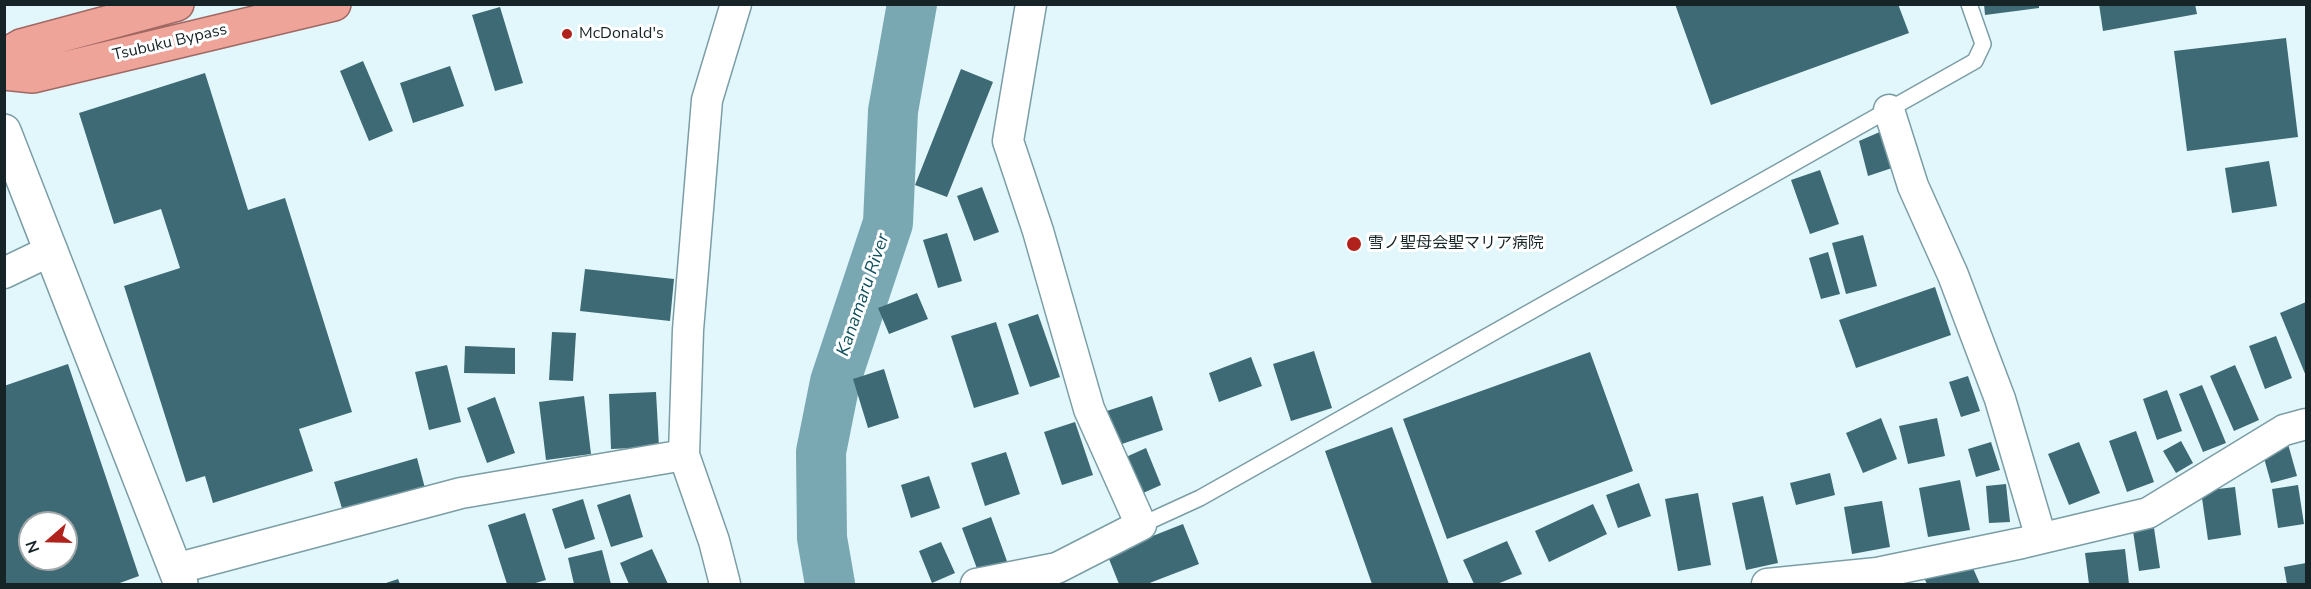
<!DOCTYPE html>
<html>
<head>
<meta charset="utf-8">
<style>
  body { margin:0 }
  #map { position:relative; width:2311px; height:589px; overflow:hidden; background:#e1f7fc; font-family:"Nunito Sans",sans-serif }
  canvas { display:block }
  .frame { position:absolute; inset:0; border:6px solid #162427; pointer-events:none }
  .north { position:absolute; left:18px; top:511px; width:60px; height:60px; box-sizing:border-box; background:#fff; border:2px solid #a2a7a9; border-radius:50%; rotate:250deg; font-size:16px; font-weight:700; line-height:24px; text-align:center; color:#162427 }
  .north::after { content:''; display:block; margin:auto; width:21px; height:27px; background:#b1221c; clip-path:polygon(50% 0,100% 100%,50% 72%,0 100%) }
</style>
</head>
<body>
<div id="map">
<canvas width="2311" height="589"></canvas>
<div class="frame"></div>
<div class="north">N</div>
</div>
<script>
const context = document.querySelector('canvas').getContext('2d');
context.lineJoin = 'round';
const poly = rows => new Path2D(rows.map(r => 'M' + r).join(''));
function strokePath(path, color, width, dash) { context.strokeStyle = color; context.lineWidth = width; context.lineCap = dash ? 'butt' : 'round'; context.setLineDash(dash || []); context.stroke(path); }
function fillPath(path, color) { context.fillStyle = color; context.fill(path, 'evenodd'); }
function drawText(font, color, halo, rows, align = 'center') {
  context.font = font + ' "Nunito Sans","Noto Sans JP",sans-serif'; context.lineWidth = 6; context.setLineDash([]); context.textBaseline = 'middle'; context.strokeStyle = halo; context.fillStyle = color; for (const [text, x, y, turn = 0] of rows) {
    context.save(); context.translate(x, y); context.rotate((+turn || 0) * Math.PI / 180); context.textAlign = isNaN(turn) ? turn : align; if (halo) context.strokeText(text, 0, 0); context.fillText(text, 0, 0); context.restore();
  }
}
strokePath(poly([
  [830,584,822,538,821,452,835,382,888,223,893,111,912,4]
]), '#79a8b3', 50);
fillPath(poly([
  [1675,4,1898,4,1909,33,1711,105],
  [1984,4,2039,4,2039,8,1985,15],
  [2099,4,2195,4,2197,14,2103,31],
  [500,7,523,83,495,91,472,15],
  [2286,38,2298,137,2187,151,2174,51],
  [363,61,393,131,369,141,340,71],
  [450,66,464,106,413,123,400,83],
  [961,69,993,82,947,197,915,185],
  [205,73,248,210,285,198,352,412,299,429,313,471,213,503,205,476,186,482,124,286,180,268,161,209,114,224,79,113],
  [1882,131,1895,167,1868,176,1859,141],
  [2269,161,2277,206,2232,213,2225,168],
  [1820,170,1839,224,1810,234,1791,180],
  [982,187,999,232,974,241,957,196],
  [947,233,962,281,938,288,923,240],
  [1863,235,1877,286,1846,294,1832,243],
  [1828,252,1840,294,1821,299,1809,258],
  [585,269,674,279,670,321,580,311],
  [1935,287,1951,335,1856,368,1839,320],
  [917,293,928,319,889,334,878,308],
  [2306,302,2306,376,2280,313],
  [1038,314,1060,377,1030,387,1008,324],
  [996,322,1019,394,974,408,951,336],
  [552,332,576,333,573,381,549,380],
  [2276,336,2292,378,2265,389,2249,346],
  [465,346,515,348,515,374,464,373],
  [1314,351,1332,408,1291,421,1273,364],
  [1590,352,1633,471,1447,539,1403,419],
  [1251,357,1262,386,1219,402,1209,373],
  [68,364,139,576,117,584,4,584,4,386],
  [30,523,66,523,66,559,30,559],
  [447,365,461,422,429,430,415,372],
  [2235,365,2259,420,2234,431,2210,376],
  [884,369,899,418,868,428,853,379],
  [1968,376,1980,411,1961,417,1949,382],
  [2202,385,2226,443,2203,452,2179,394],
  [2167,390,2182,431,2157,440,2143,399],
  [656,392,659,447,611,449,609,394],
  [584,396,591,454,546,460,539,402],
  [1152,396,1163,430,1116,446,1104,412],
  [495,397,515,453,487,463,467,408],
  [1881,418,1897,459,1863,473,1846,433],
  [1937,418,1945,456,1908,464,1899,426],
  [1075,422,1093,475,1062,485,1044,432],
  [1392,427,1449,584,1372,584,1325,451],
  [2136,431,2154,482,2127,492,2109,441],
  [2181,441,2193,463,2176,473,2163,451],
  [1991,442,2000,470,1976,477,1968,449],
  [2079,442,2100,493,2069,505,2048,454],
  [2288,444,2297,476,2271,483,2262,451],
  [1146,448,1161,485,1141,494,1126,457],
  [1006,452,1020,494,985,506,971,463],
  [417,458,426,492,344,515,334,482],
  [1830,473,1835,495,1796,505,1790,483],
  [929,476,940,508,911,518,901,485],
  [1960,480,1970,530,1928,537,1919,488],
  [1639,483,1651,516,1618,528,1606,495],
  [2006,484,2010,522,1989,523,1986,486],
  [2298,485,2304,524,2278,528,2272,489],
  [2235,487,2241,535,2208,540,2201,491],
  [1698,493,1711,565,1678,571,1665,499],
  [630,494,643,537,611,547,597,505],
  [1763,496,1778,563,1746,570,1732,503],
  [583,499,595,539,565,549,552,509],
  [1882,501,1890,547,1852,554,1844,507],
  [1593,504,1607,534,1549,562,1535,531],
  [525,513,546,580,532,584,507,584,488,525],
  [991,517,1008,564,979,574,962,528],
  [1183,524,1199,564,1147,584,1119,584,1107,554],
  [2154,528,2160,568,2139,571,2133,531],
  [1507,541,1522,574,1497,584,1474,584,1463,560],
  [941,542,955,573,932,583,919,551],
  [652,549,668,584,629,584,620,563],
  [2125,549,2129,584,2089,584,2085,553],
  [602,550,611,584,574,584,568,558],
  [1969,559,1980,584,1927,584,1924,578],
  [2306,563,2306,584,2287,584,2284,567],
  [398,579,400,584,383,584]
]), '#3d6a74');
const service = poly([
  [1141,525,1200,498,1975,61,1983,44,1969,4]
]);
const minor = poly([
  [1889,110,1913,186,1953,275,2000,399,2041,538],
  [4,273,52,250],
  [175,569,461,493,684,455],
  [725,584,714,541,684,455,688,330,707,100,736,4],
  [976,584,1057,568,1141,525,1089,409,1038,231,1008,141,1031,4],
  [1767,584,1877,573,2022,543,2148,513,2284,430,2306,424]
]);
const tertiary = poly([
  [4,131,181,584]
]);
const trunk = poly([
  [4,56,21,46,177,4],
  [4,73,33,76,334,4]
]);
strokePath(service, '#7b9da5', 18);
strokePath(minor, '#7b9da5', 33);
strokePath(tertiary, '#7b9da5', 36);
strokePath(trunk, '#a06862', 36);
strokePath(service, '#fff', 15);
strokePath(minor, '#fff', 30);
strokePath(tertiary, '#fff', 33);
strokePath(trunk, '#efa49a', 33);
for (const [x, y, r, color] of [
  [567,34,6,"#b1221c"],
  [1354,244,8,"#b1221c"]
]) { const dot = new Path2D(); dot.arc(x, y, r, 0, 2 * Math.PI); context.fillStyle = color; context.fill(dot); strokePath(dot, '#fff', 2); }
drawText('16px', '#162427', '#fff', [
  ["McDonald's",579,34],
  ["雪ノ聖母会聖マリア病院",1368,244]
], 'left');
drawText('16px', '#162427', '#fff', [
  ["Tsubuku Bypass",170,43,-13]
]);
drawText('italic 18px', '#0f525f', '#fff', [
  ["Kanamaru River",864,295,-71]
]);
</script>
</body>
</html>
